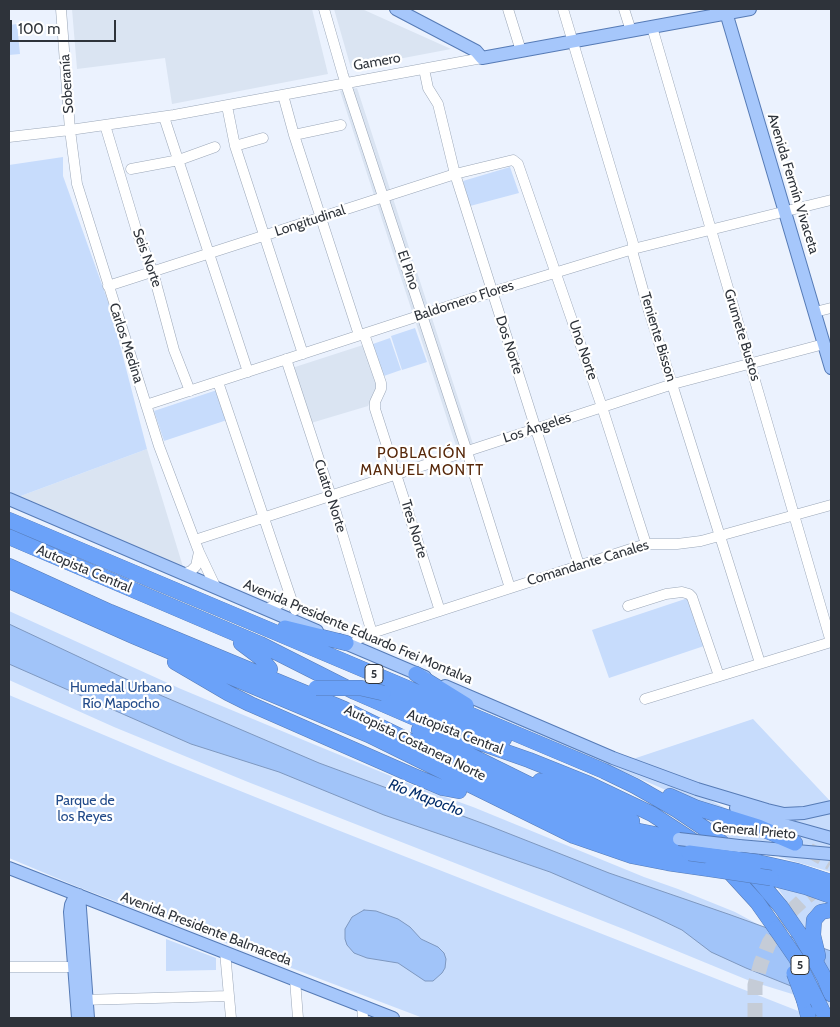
<!DOCTYPE html>
<html>
<head>
<meta charset="utf-8">
<style>
  body { margin:0 }
  #map { position:relative; width:840px; height:1027px; overflow:hidden; background:#ebf2fe; font-family:Cabin,sans-serif }
  canvas { display:block }
  .frame { position:absolute; inset:0; border:10px solid #2e333a; pointer-events:none }
  .scale { position:absolute; left:10px; top:20px; width:106px; height:22px; box-sizing:border-box; border:2px solid #2e333a; border-top:0; padding-left:6px; font-size:15px; line-height:18px; white-space:nowrap; color:#2e333a; -webkit-text-stroke:4px #fff; paint-order:stroke }
</style>
</head>
<body>
<div id="map">
<canvas width="840" height="1027"></canvas>
<div class="frame"></div>
<div class="scale">100 m</div>
</div>
<script>
const context = document.querySelector('canvas').getContext('2d');
context.lineJoin = 'round';
function fillPath(path, color) { context.fillStyle = color; context.fill(path, 'evenodd'); }
const poly = rows => new Path2D(rows.map(r => 'M' + r).join(''));
function strokePath(path, color, width, dash) { context.strokeStyle = color; context.lineWidth = width; context.lineCap = dash ? 'butt' : 'round'; context.setLineDash(dash || []); context.stroke(path); }
function drawText(font, color, halo, rows, align = 'center') {
  context.font = font + ' Cabin,sans-serif'; context.lineWidth = 4.5; context.setLineDash([]); context.textBaseline = 'middle'; context.strokeStyle = halo; context.fillStyle = color; for (const [text, x, y, turn = 0] of rows) {
    context.save(); context.translate(x, y); context.rotate((+turn || 0) * Math.PI / 180); context.textAlign = isNaN(turn) ? turn : align; if (halo) context.strokeText(text, 0, 0); context.fillText(text, 0, 0); context.restore();
  }
}
fillPath(poly([
  [72,9,312,9,328,74,172,104,165,58,77,69],
  [334,9,362,9,451,49,351,68],
  [357,88,473,444,457,449,340,91],
  [363,345,377,385,368,406,311,423,292,368],
  [147,449,184,570,18,497]
]), '#dae4f2');
fillPath(poly([
  [17,24,20,54,9,55,9,25],
  [63,157,63,176,110,307,147,449,18,497,9,494,9,165],
  [510,167,519,193,470,206,463,181],
  [415,328,427,362,402,370,391,336],
  [390,338,401,370,381,377,370,345],
  [217,390,227,420,164,441,154,411],
  [688,598,704,646,609,678,592,630],
  [9,611,181,689,313,744,420,788,473,807,644,877,678,889,735,912,761,926,831,953,831,1006,750,981,626,930,248,782,114,727,9,680],
  [453,694,690,790,737,814,831,843,831,850,732,840,690,810,698,804,482,710],
  [9,695,168,762,335,829,816,1018,423,1018,78,887,9,858],
  [753,719,831,802,800,808,771,807,630,760],
  [831,810,831,835,756,813],
  [780,853,831,858,831,872,779,857],
  [775,884,824,900,824,904,813,909,809,913,807,919,807,931],
  [166,939,216,958,216,970,166,971]
]), '#c7dcfc');
const water = poly([
  [9,624,160,695,319,763,487,825,609,873,728,914,831,951,831,1002,746,968,711,952,682,930,657,918,550,872,384,815,279,772,191,744,9,664,9,624],
  [364,910,376,911,398,919,410,927,421,939,438,947,444,953,446,959,445,968,442,973,433,981,425,981,398,963,367,958,354,953,347,945,345,939,345,929,352,917,364,910]
]);
fillPath(water, '#a1c4f9');
strokePath(water, '#7e98c0', 1);
strokePath(poly([
  [809,850,831,863],
  [755,1018,755,985,761,963,769,943,789,913,806,897,823,885]
]), '#c5ccd7', 15, [15, 8]);
const minor = poly([
  [61,9,70,130,77,184,159,446,199,552,216,588],
  [324,9,343,75,469,458,510,588],
  [508,9,521,51],
  [563,9,633,243,633,254,648,308,760,663],
  [624,9,631,31],
  [652,27,831,642],
  [424,69,428,88,438,104,455,174,579,565],
  [283,95,294,135,359,335],
  [227,106,235,146,303,354],
  [164,117,248,372],
  [105,125,137,232,153,272,174,350,190,391],
  [294,135,341,125],
  [9,137,70,130,174,115,482,58],
  [235,146,263,138],
  [131,169,179,160,215,147],
  [108,286,455,174,513,160,518,164,602,407,646,544],
  [815,312,831,308],
  [364,334,381,383,381,389,375,402,375,409,440,611],
  [286,359,331,496,372,633],
  [218,382,295,610],
  [146,405,492,292,633,249,831,200],
  [195,540,673,384,824,344],
  [183,574,191,571,196,566,199,552],
  [628,606,666,594,682,592,689,594,692,597,719,676],
  [265,609,279,604,290,595],
  [353,646,358,639,372,633,646,544,677,544,701,541,831,505],
  [645,699,831,642],
  [225,952,231,1018],
  [9,967,80,967],
  [295,980,298,1018],
  [80,1000,229,996],
  [362,1006,363,1018]
]);
const major = poly([
  [396,9,476,51,482,58,750,9],
  [725,9,831,368],
  [9,499,317,631],
  [338,640,425,677],
  [445,686,613,758,697,789,767,810,784,814,804,813,831,807],
  [736,808,770,821,831,838],
  [739,846,831,854],
  [9,868,393,1018],
  [76,894,71,905,70,912,78,1018],
  [79,895,88,1018]
]);
const highway = poly([
  [9,520,604,771,635,786,677,810,704,828,729,849],
  [9,537,260,644,355,692,438,728,529,760,589,784,652,814,698,844],
  [9,566,110,612,344,709,580,824,622,839,658,848,689,853],
  [9,581,133,636,369,735,574,836,632,856,668,863,710,869],
  [285,628,346,643],
  [241,643,261,658,270,669],
  [175,662,228,693,250,704,414,776,443,788,459,791],
  [416,674,466,705],
  [383,693,468,726,504,739],
  [419,730,591,815,639,831,674,838],
  [540,781,557,784,568,788,632,821],
  [670,796,697,808,758,827,795,843],
  [757,862,797,871,831,882],
  [725,867,757,902,776,929],
  [749,869,781,907,801,936,824,977,831,994],
  [771,878,806,887,831,896],
  [818,956,813,935,814,920,821,912,831,910],
  [804,1000,808,1015],
  [819,1004,826,1018]
]);
strokePath(minor, '#9ba7b8', 11);
strokePath(major, '#567bb6', 14);
strokePath(highway, '#567bb6', 16);
strokePath(minor, '#fff', 10);
strokePath(major, '#a6c7fb', 12);
strokePath(highway, '#6ba2f9', 15);
const majorBridge = poly([
  [679,839,739,846]
]);
const highwayBridge = poly([
  [316,688,361,688,383,693],
  [689,853,757,862],
  [710,869,771,878],
  [776,929,796,958,819,1004],
  [794,973,804,1000]
]);
strokePath(majorBridge, '#567bb6', 14, []);
strokePath(highwayBridge, '#567bb6', 16, []);
strokePath(majorBridge, '#a6c7fb', 12);
strokePath(highwayBridge, '#6ba2f9', 15);
for (const [x, y, w] of [
  [374,674,18],
  [800,965,18]
]) { const box = new Path2D(); box.roundRect(x - w / 2, y - 9.5, w, 19, 4); context.fillStyle = '#fff'; context.fill(box); strokePath(box, '#2e333a', 1); }
drawText('bold 12px', '#2e333a', null, [
  ["5",374,674],
  ["5",800,965]
]);
drawText('14px', '#2e333a', '#fff', [
  ["Gamero",377,62,-10],
  ["Soberanía",67,84,-94],
  ["Avenida Fermín Vivaceta",793,184,73],
  ["Longitudinal",310,221,-18],
  ["Seis Norte",147,258,70],
  ["El Pino",408,270,71],
  ["Baldomero Flores",464,301,-18],
  ["Grumete Bustos",742,335,73],
  ["Teniente Bisson",658,337,73],
  ["Carlos Medina",126,343,72],
  ["Dos Norte",509,345,72],
  ["Uno Norte",583,350,71],
  ["Los Ángeles",537,428,-18],
  ["Cuatro Norte",330,496,72],
  ["Tres Norte",414,529,73],
  ["Comandante Canales",588,563,-17],
  ["Autopista Central",84,569,23],
  ["Avenida Presidente Eduardo Frei Montalva",358,632,23],
  ["Autopista Central",455,732,21],
  ["Autopista Costanera Norte",415,743,26],
  ["General Prieto",754,831,5],
  ["Avenida Presidente Balmaceda",206,929,21]
]);
drawText('14px', '#224b8a', '#fff', [
  ["Humedal Urbano",121,688],
  ["Río Mapocho",121,704],
  ["Parque de",85,801],
  ["los Reyes",85,817]
]);
context.letterSpacing = '1px';
drawText('15px', '#57280a', '#fff', [
  ["POBLACIÓN",422,454],
  ["MANUEL MONTT",422,471]
]);
context.letterSpacing = '0px';
drawText('italic 15px', '#042e6b', '#fff', [
  ["Río Mapocho",426,798,21]
]);
</script>
</body>
</html>
